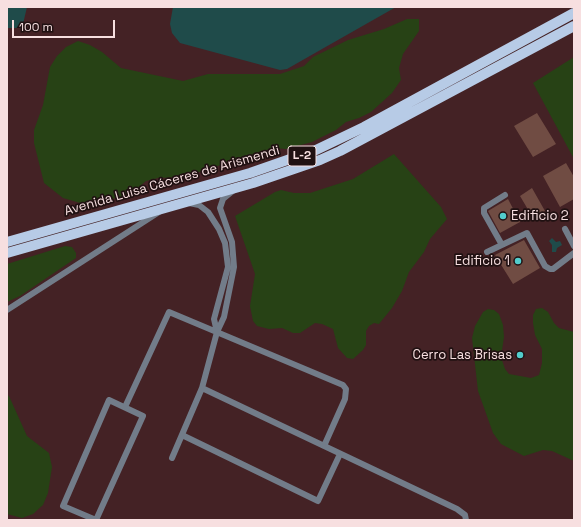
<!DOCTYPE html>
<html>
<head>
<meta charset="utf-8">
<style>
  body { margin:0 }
  #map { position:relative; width:581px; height:527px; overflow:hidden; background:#442225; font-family:"Space Grotesk",sans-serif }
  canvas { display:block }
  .frame { position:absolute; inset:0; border:8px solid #f7dfe0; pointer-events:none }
  .scale { position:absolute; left:12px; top:20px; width:103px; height:18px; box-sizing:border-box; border:2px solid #f7dfe0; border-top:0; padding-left:5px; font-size:12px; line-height:14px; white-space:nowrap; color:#f7dfe0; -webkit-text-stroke:3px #201112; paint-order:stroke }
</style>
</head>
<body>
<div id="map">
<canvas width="581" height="527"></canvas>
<div class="frame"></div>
<div class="scale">100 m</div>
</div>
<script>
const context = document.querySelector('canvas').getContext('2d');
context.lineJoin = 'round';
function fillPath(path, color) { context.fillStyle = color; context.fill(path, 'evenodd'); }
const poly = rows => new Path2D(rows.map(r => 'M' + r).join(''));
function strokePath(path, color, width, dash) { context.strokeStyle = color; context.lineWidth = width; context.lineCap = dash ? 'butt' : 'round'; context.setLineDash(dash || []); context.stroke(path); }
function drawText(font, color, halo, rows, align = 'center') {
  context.font = font + ' "Space Grotesk",sans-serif'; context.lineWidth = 3.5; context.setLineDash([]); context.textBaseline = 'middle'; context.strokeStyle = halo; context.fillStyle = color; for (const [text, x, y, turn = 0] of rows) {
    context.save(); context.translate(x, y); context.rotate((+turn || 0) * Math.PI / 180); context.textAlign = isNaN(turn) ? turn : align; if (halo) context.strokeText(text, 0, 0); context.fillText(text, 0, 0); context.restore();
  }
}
fillPath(poly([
  [407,19,419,19,419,31,403,54,399,68,401,80,392,93,371,112,359,118,346,122,336,130,312,142,286,149,273,148,184,177,158,178,146,181,135,190,124,196,87,205,63,198,44,183,34,143,34,130,43,105,50,67,57,56,66,47,78,41,90,45,102,52,121,68,183,81,208,74,280,74,304,66,313,57,348,40,384,29],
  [574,57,574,159,533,83],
  [394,154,441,207,447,219,430,239,424,252,409,272,402,291,392,308,379,324,374,323,369,326,366,331,366,345,363,350,353,359,347,358,338,348,333,329,322,324,315,323,300,333,293,333,282,328,269,329,257,326,253,321,250,306,255,274,235,216,275,192,281,190,294,193,310,193,353,179],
  [65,246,72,247,76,253,76,258,20,296,7,302,7,264],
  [542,308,548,312,554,323,559,328,574,332,574,461,552,451,543,450,524,456,501,444,493,433,478,391,472,338,475,326,483,312,488,309,494,310,499,314,503,325,504,337,501,357,505,369,509,374,531,378,539,375,542,363,542,349,535,335,533,323,533,315,536,309],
  [7,395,9,396,27,436,49,453,52,467,48,493,43,505,33,514,22,518,7,514]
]), '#274215');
fillPath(poly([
  [7,7,27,7,23,24,19,28,7,28],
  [173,7,396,7,308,57,287,69,280,70,180,43,172,33,170,24],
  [552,238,556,242,560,241,562,245,557,248,556,252,552,252,552,245,549,241]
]), '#1f4b4a');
fillPath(poly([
  [537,113,556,144,533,157,514,126],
  [566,163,574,177,574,199,560,207,543,176],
  [532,188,545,211,533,218,520,196],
  [508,199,520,222,500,233,488,211],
  [524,240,540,268,513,284,495,255]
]), '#704c43');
strokePath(poly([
  [234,190,223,199,220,208,232,242,234,267,224,317,217,332,202,388,457,509,465,515,466,520],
  [189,203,199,205,208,212,219,229,225,243,228,267,214,319,217,332],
  [565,229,574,246],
  [502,245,484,213,484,208,505,195],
  [487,252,527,233,545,266,550,269,553,269,574,253],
  [7,310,159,212],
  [109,400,143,416,96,520,63,506,109,400],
  [125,407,169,312,343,385,346,389,345,399,324,446],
  [182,435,318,501,340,454],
  [172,458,202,388]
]), '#727c89', 6);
strokePath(poly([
  [7,242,250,173,316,150,364,127,574,13],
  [7,253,253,183,320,160,340,151,574,26]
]), '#b7cbe6', 10);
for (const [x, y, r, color] of [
  [503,216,4,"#52cdcc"],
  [518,261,4,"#52cdcc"],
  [520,355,4,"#52cdcc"]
]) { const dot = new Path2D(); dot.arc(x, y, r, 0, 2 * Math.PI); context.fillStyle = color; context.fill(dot); strokePath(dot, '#201112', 1.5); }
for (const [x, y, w] of [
  [302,156,28]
]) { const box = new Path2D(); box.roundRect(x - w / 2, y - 10, w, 20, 3); context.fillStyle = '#201112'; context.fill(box); strokePath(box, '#f7dfe0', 1); }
drawText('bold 12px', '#f7dfe0', null, [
  ["L-2",302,156]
]);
drawText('13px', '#f7dfe0', '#201112', [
  ["Avenida Luisa Cáceres de Arismendi",172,181,-16]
]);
drawText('13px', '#f7dfe0', '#201112', [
  ["Edificio 2",511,216,"left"],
  ["Edificio 1",510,261],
  ["Cerro Las Brisas",512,355]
], 'right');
</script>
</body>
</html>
